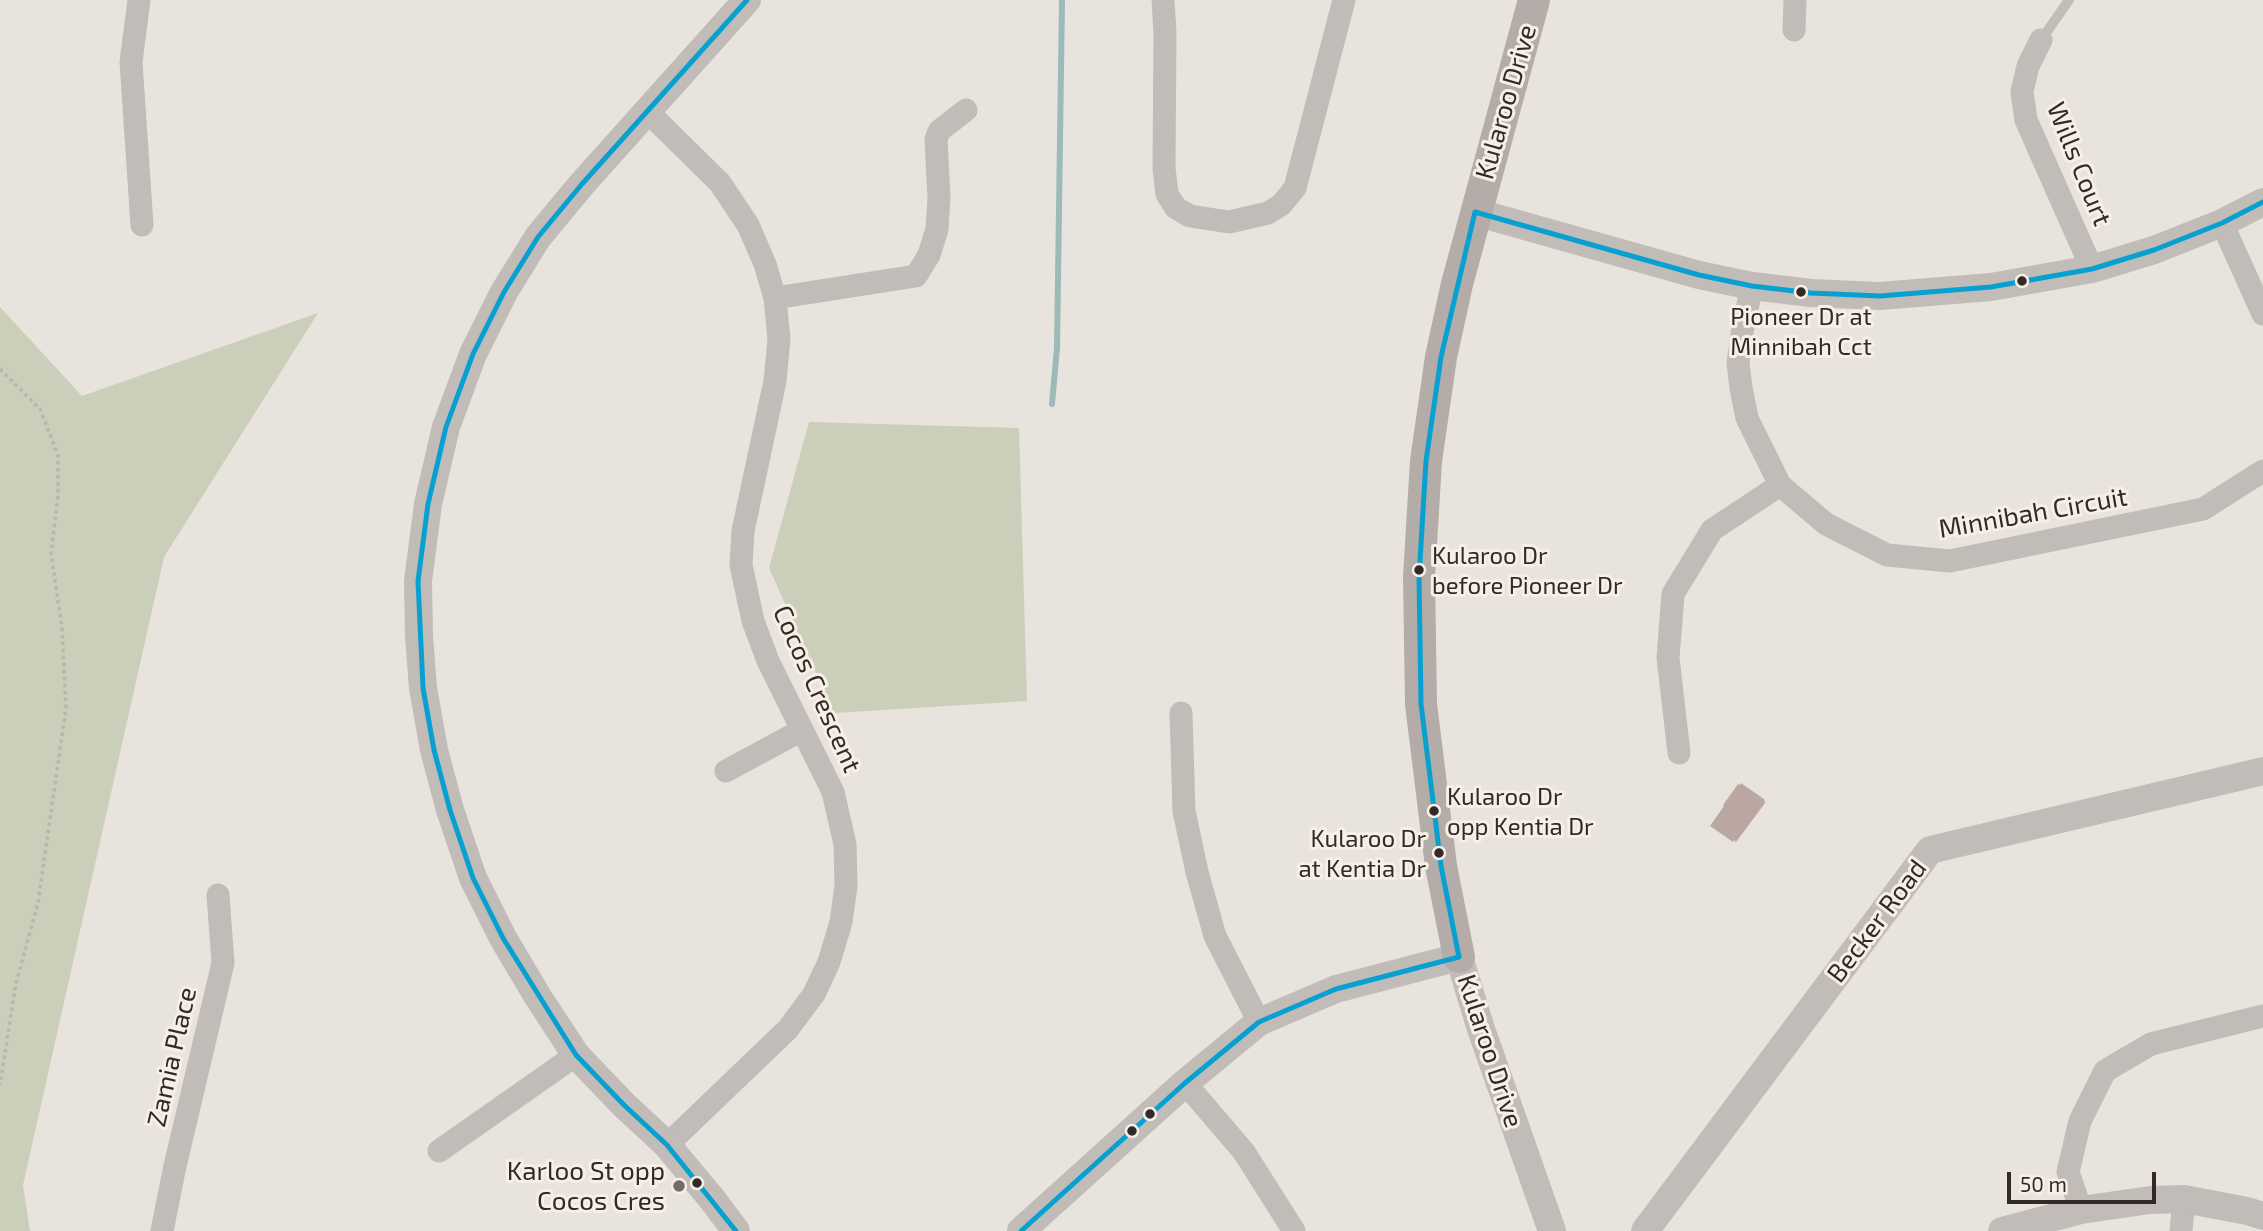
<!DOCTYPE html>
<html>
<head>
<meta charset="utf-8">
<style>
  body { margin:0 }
  #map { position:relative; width:2263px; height:1231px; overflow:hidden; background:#e9e3de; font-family:"Exo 2",sans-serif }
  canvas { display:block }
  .scale { position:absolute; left:2007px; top:1172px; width:149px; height:32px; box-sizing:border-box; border:4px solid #322a27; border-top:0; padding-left:9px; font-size:21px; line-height:24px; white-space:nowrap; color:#322a27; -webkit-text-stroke:5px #f7eee5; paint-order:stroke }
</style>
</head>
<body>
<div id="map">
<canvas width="2263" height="1231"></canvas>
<div class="scale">50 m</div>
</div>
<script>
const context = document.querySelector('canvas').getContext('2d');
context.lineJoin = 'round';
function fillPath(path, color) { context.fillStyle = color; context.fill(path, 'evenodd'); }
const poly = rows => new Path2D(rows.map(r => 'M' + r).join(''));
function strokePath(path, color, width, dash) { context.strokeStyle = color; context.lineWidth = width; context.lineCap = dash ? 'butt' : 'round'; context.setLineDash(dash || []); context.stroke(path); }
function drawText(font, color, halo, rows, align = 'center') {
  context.font = font + ' "Exo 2",sans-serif'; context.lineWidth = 6; context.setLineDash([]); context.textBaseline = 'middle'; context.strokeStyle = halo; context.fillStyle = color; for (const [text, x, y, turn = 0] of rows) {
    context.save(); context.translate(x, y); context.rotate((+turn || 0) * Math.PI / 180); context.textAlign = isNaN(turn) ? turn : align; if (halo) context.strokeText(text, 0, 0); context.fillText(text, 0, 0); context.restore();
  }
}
fillPath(poly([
  [0,307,82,396,318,313,164,557,23,1185,30,1231,0,1231],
  [809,422,1019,428,1027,701,834,713,769,568]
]), '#cbceb9');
strokePath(poly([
  [1052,404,1057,348,1062,0]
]), '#9cbab8', 6);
fillPath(poly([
  [1741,783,1764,799,1765,803,1736,842,1734,840,1733,842,1710,826,1724,806,1723,805,1738,784,1740,785]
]), '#bba7a1');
strokePath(poly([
  [0,369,40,409,58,455,58,496,51,553,62,628,66,708,38,903,16,983,0,1085]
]), '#bbb4b0', 3.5, [3.5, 3.5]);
strokePath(poly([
  [2041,40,2069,0]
]), '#c2bcb8', 10);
strokePath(poly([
  [139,0,131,62,142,225],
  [1163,0,1165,33,1164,168,1167,194,1176,208,1190,216,1229,222,1268,213,1281,205,1295,188,1344,0],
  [1794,30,1795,0],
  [2041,40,2028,66,2022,92,2026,120,2092,269],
  [648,112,720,183,748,225,765,264,775,298,779,339,775,381,743,531,741,565,753,621,768,661,833,792,845,844,846,886,841,922,829,962,814,994,788,1029,667,1145],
  [2222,223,2263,314],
  [1752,286,1743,327,1738,363,1741,388,1747,418,1780,485,1826,524,1887,555,1950,561,2203,509,2263,471],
  [775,298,916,276,929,255,937,229,939,198,936,140,939,131,966,110],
  [1181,713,1184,811,1197,872,1215,936,1259,1022],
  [1679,753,1668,658,1673,594,1712,530,1780,485],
  [726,771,802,730],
  [1185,1083,1244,1152,1294,1231],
  [439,1151,576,1055],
  [2081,1210,2068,1172,2080,1121,2105,1071,2151,1044,2263,1016],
  [162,1231,175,1166,223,963,218,895],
  [2181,1231,2184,1199]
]), '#c2bcb8', 23);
strokePath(poly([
  [1475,212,1699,275,1752,286,1811,293,1880,296,1991,287,2092,269,2154,250,2222,223,2263,202],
  [736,1231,712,1199,667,1145,624,1105,576,1055,538,997,503,938,473,878,450,810,434,750,423,688,419,636,418,581,428,504,446,427,473,354,504,292,538,237,582,184,747,0],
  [1021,1231,1185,1083,1259,1022,1336,989,1459,957,1481,1029,1552,1231],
  [1645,1231,1930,850,2263,771],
  [2002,1231,2081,1210,2150,1200,2184,1199,2247,1211,2263,1216]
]), '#c2bcb8', 28);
strokePath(poly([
  [1459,957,1441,866,1421,704,1419,577,1426,461,1441,357,1457,284,1534,0]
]), '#b3aca8', 32);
strokePath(poly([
  [1475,212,1699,275,1752,286,1811,293,1880,296,1991,287,2092,269,2154,250,2222,223,2263,202],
  [1459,957,1441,866,1421,704,1419,577,1426,461,1441,357,1475,212],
  [736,1231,667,1145,624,1105,576,1055,503,938,473,878,450,810,434,750,423,688,418,581,428,504,446,427,473,354,504,292,538,237,582,184,747,0],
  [1021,1231,1185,1083,1259,1022,1336,989,1459,957]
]), '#08a0d1', 5);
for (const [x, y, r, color] of [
  [2022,281,6,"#322a27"],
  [1801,292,6,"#322a27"],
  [1419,570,6,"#322a27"],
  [1434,811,6,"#322a27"],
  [1439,853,6,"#322a27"],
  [1150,1114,6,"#322a27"],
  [1132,1131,6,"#322a27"],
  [697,1183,6,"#322a27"],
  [679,1186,7,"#726b67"]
]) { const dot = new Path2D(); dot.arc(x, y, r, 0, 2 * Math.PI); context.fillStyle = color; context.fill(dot); strokePath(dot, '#f7eee5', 2.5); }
drawText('24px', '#322a27', '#f7eee5', [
  ["Pioneer Dr at",1801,317,"center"],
  ["Minnibah Cct",1801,347,"center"],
  ["Kularoo Dr",1432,556],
  ["before Pioneer Dr",1432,586],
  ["Kularoo Dr",1447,797],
  ["opp Kentia Dr",1447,827],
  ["Kularoo Dr",1426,839,"right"],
  ["at Kentia Dr",1426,869,"right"]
], 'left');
drawText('26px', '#322a27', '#f7eee5', [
  ["Kularoo Drive",1506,102,-74],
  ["Wills Court",2079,164,68],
  ["Minnibah Circuit",2033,513,-10],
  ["Cocos Crescent",817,689,66],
  ["Becker Road",1877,921,-53],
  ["Kularoo Drive",1490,1051,72],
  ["Zamia Place",172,1057,-77]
]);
drawText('26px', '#322a27', '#f7eee5', [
  ["Karloo St opp",665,1171],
  ["Cocos Cres",665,1201]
], 'right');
</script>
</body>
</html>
